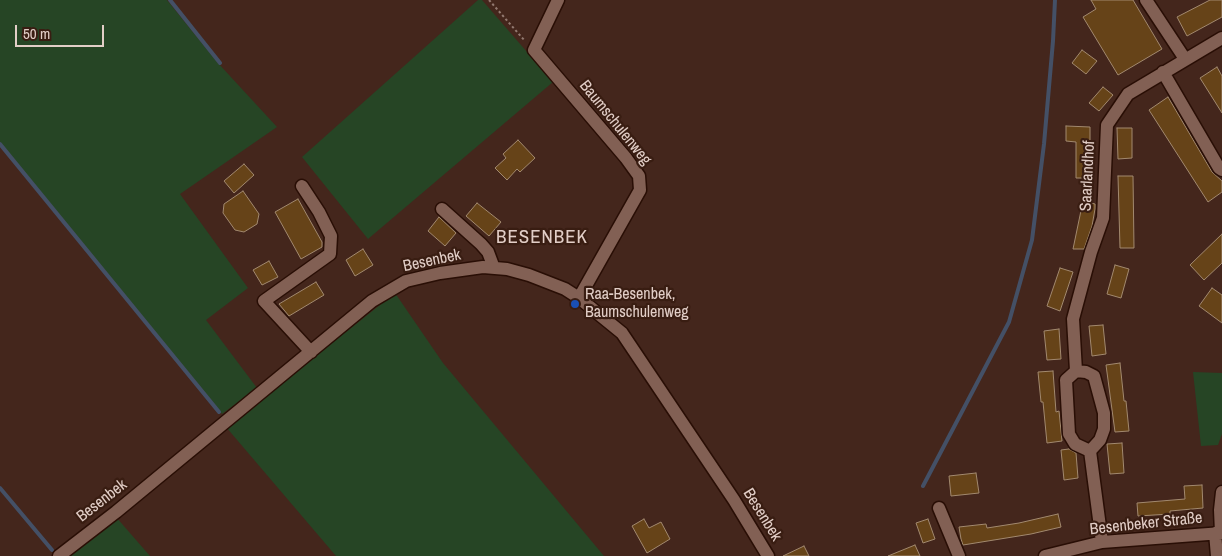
<!DOCTYPE html>
<html>
<head>
<meta charset="utf-8">
<style>
  body { margin:0 }
  #map { position:relative; width:1222px; height:556px; overflow:hidden; background:#44261c; font-family:"Archivo Narrow",sans-serif }
  canvas { display:block }
  .scale { position:absolute; left:15px; top:25px; width:89px; height:22px; box-sizing:border-box; border:2px solid #e2cec7; border-top:0; padding-left:6px; font-size:15px; line-height:18px; white-space:nowrap; color:#e2cec7; -webkit-text-stroke:4px #391d12; paint-order:stroke }
</style>
</head>
<body>
<div id="map">
<canvas width="1222" height="556"></canvas>
<div class="scale">50 m</div>
</div>
<script>
const context = document.querySelector('canvas').getContext('2d');
context.lineJoin = 'round';
function fillPath(path, color) { context.fillStyle = color; context.fill(path, 'evenodd'); }
const poly = rows => new Path2D(rows.map(r => 'M' + r).join(''));
function strokePath(path, color, width, dash) { context.strokeStyle = color; context.lineWidth = width; context.lineCap = dash ? 'butt' : 'round'; context.setLineDash(dash || []); context.stroke(path); }
function drawText(font, color, halo, rows, align = 'center') {
  context.font = font + ' "Archivo Narrow",sans-serif'; context.lineWidth = 4.5; context.setLineDash([]); context.textBaseline = 'middle'; context.strokeStyle = halo; context.fillStyle = color; for (const [text, x, y, turn = 0] of rows) {
    context.save(); context.translate(x, y); context.rotate((+turn || 0) * Math.PI / 180); context.textAlign = isNaN(turn) ? turn : align; if (halo) context.strokeText(text, 0, 0); context.fillText(text, 0, 0); context.restore();
  }
}
fillPath(poly([
  [0,0,167,0,218,63,277,127,180,194,248,288,206,320,257,388,222,414,0,142],
  [478,0,482,0,553,82,368,239,302,157],
  [395,293,443,363,604,556,336,556,226,427],
  [1193,372,1222,373,1222,434,1218,445,1201,446],
  [116,517,150,556,69,556]
]), '#264525');
strokePath(poly([
  [170,0,220,63],
  [0,144,219,412],
  [923,486,1009,322,1032,240,1044,144,1053,41,1055,0],
  [0,488,52,550]
]), '#445066', 4);
const building = poly([
  [1091,0,1133,0,1162,49,1118,75,1083,17,1096,9,1091,0],
  [1210,0,1222,0,1222,17,1187,36,1177,17,1210,0],
  [1082,50,1097,61,1086,74,1072,63,1082,50],
  [1217,67,1222,76,1222,113,1200,78,1217,67],
  [1103,87,1113,95,1099,111,1089,103,1103,87],
  [1168,97,1212,172,1222,181,1222,192,1208,202,1149,110,1168,97],
  [1066,126,1090,127,1090,178,1076,178,1076,142,1066,141,1066,126],
  [1117,128,1132,128,1132,158,1118,159,1117,128],
  [518,140,535,158,520,172,517,169,507,180,495,168,506,158,503,154,518,140],
  [244,164,254,175,234,193,224,181,244,164],
  [1118,176,1133,176,1134,248,1120,248,1118,176],
  [243,191,259,214,257,224,244,232,235,230,223,213,224,204,243,191],
  [298,199,322,242,322,247,301,259,275,212,298,199],
  [1083,201,1095,204,1095,209,1092,226,1084,249,1073,249,1083,201],
  [477,203,501,222,489,236,466,216,477,203],
  [439,217,456,233,445,246,428,231,439,217],
  [1222,234,1222,263,1204,280,1190,265,1222,234],
  [363,249,373,265,355,276,346,260,363,249],
  [269,261,278,277,262,285,253,270,269,261],
  [1115,265,1129,269,1121,298,1107,294,1115,265],
  [1060,268,1073,272,1060,311,1047,306,1060,268],
  [316,282,324,295,289,316,279,304,316,282],
  [1212,288,1222,295,1222,323,1199,306,1212,288],
  [1103,325,1106,354,1092,356,1089,326,1103,325],
  [1059,329,1061,359,1047,360,1044,331,1059,329],
  [1120,363,1124,401,1126,401,1129,431,1115,432,1106,365,1120,363],
  [1053,371,1056,412,1059,411,1062,441,1047,443,1043,402,1041,402,1038,372,1053,371],
  [1122,443,1124,473,1110,474,1107,444,1122,443],
  [1069,449,1076,453,1078,478,1064,480,1061,450,1069,449],
  [976,473,979,493,951,496,949,476,976,473],
  [1202,485,1203,508,1170,511,1170,514,1138,516,1137,503,1185,499,1184,486,1202,485],
  [1058,514,1061,527,1031,534,963,545,961,539,959,527,986,524,987,528,1019,523,1058,514],
  [644,519,649,528,661,522,670,539,647,553,632,526,644,519],
  [928,519,935,539,923,543,916,523,928,519],
  [915,545,920,556,888,556,915,545],
  [804,546,809,556,783,556,804,546]
]);
fillPath(building, '#664318');
strokePath(building, '#a2896f', 1);
const minor = poly([
  [558,0,534,50,626,158,639,176,640,190,579,298],
  [1146,0,1185,59],
  [1163,72,1219,168,1222,170],
  [302,186,319,212,331,236,330,254,264,301,311,352],
  [442,209,481,244,488,252,494,268],
  [1076,371,1066,380,1069,434,1075,444,1090,451],
  [939,508,959,556],
  [1215,533,1217,556],
  [1221,533,1220,510,1222,492],
  [1102,542,1090,451,1100,440,1104,429,1104,413,1094,376,1086,372,1076,371,1073,319,1091,252,1103,218,1107,125,1128,94,1222,38],
  [59,556,116,512,372,301,406,281,440,273,483,267,507,269,529,275,565,289,579,298,622,333,734,500,768,556],
  [1045,556,1102,542,1222,533]
]);
strokePath(minor, '#290e05', 15);
strokePath(poly([
  [489,0,525,41]
]), '#927970', 2, [2.5, 2.5]);
strokePath(minor, '#826054', 12);
for (const [x, y, r, color] of [
  [575,304,5,"#1a4fb4"]
]) { const dot = new Path2D(); dot.arc(x, y, r, 0, 2 * Math.PI); context.fillStyle = color; context.fill(dot); strokePath(dot, '#391d12', 2); }
drawText('16px', '#e2cec7', '#391d12', [
  ["Baumschulenweg",615,123,51],
  ["Saarlandhof",1088,176,-87],
  ["Besenbek",432,261,-12],
  ["Besenbek",102,501,-38],
  ["Besenbek",762,515,58],
  ["Besenbeker Straße",1146,524,-6]
]);
drawText('16px', '#e2cec7', '#391d12', [
  ["Raa-Besenbek,",585,295],
  ["Baumschulenweg",585,313]
], 'left');
context.letterSpacing = '1px';
drawText('19px', '#e2cec7', '#391d12', [
  ["BESENBEK",542,238]
]);
context.letterSpacing = '0px';
</script>
</body>
</html>
